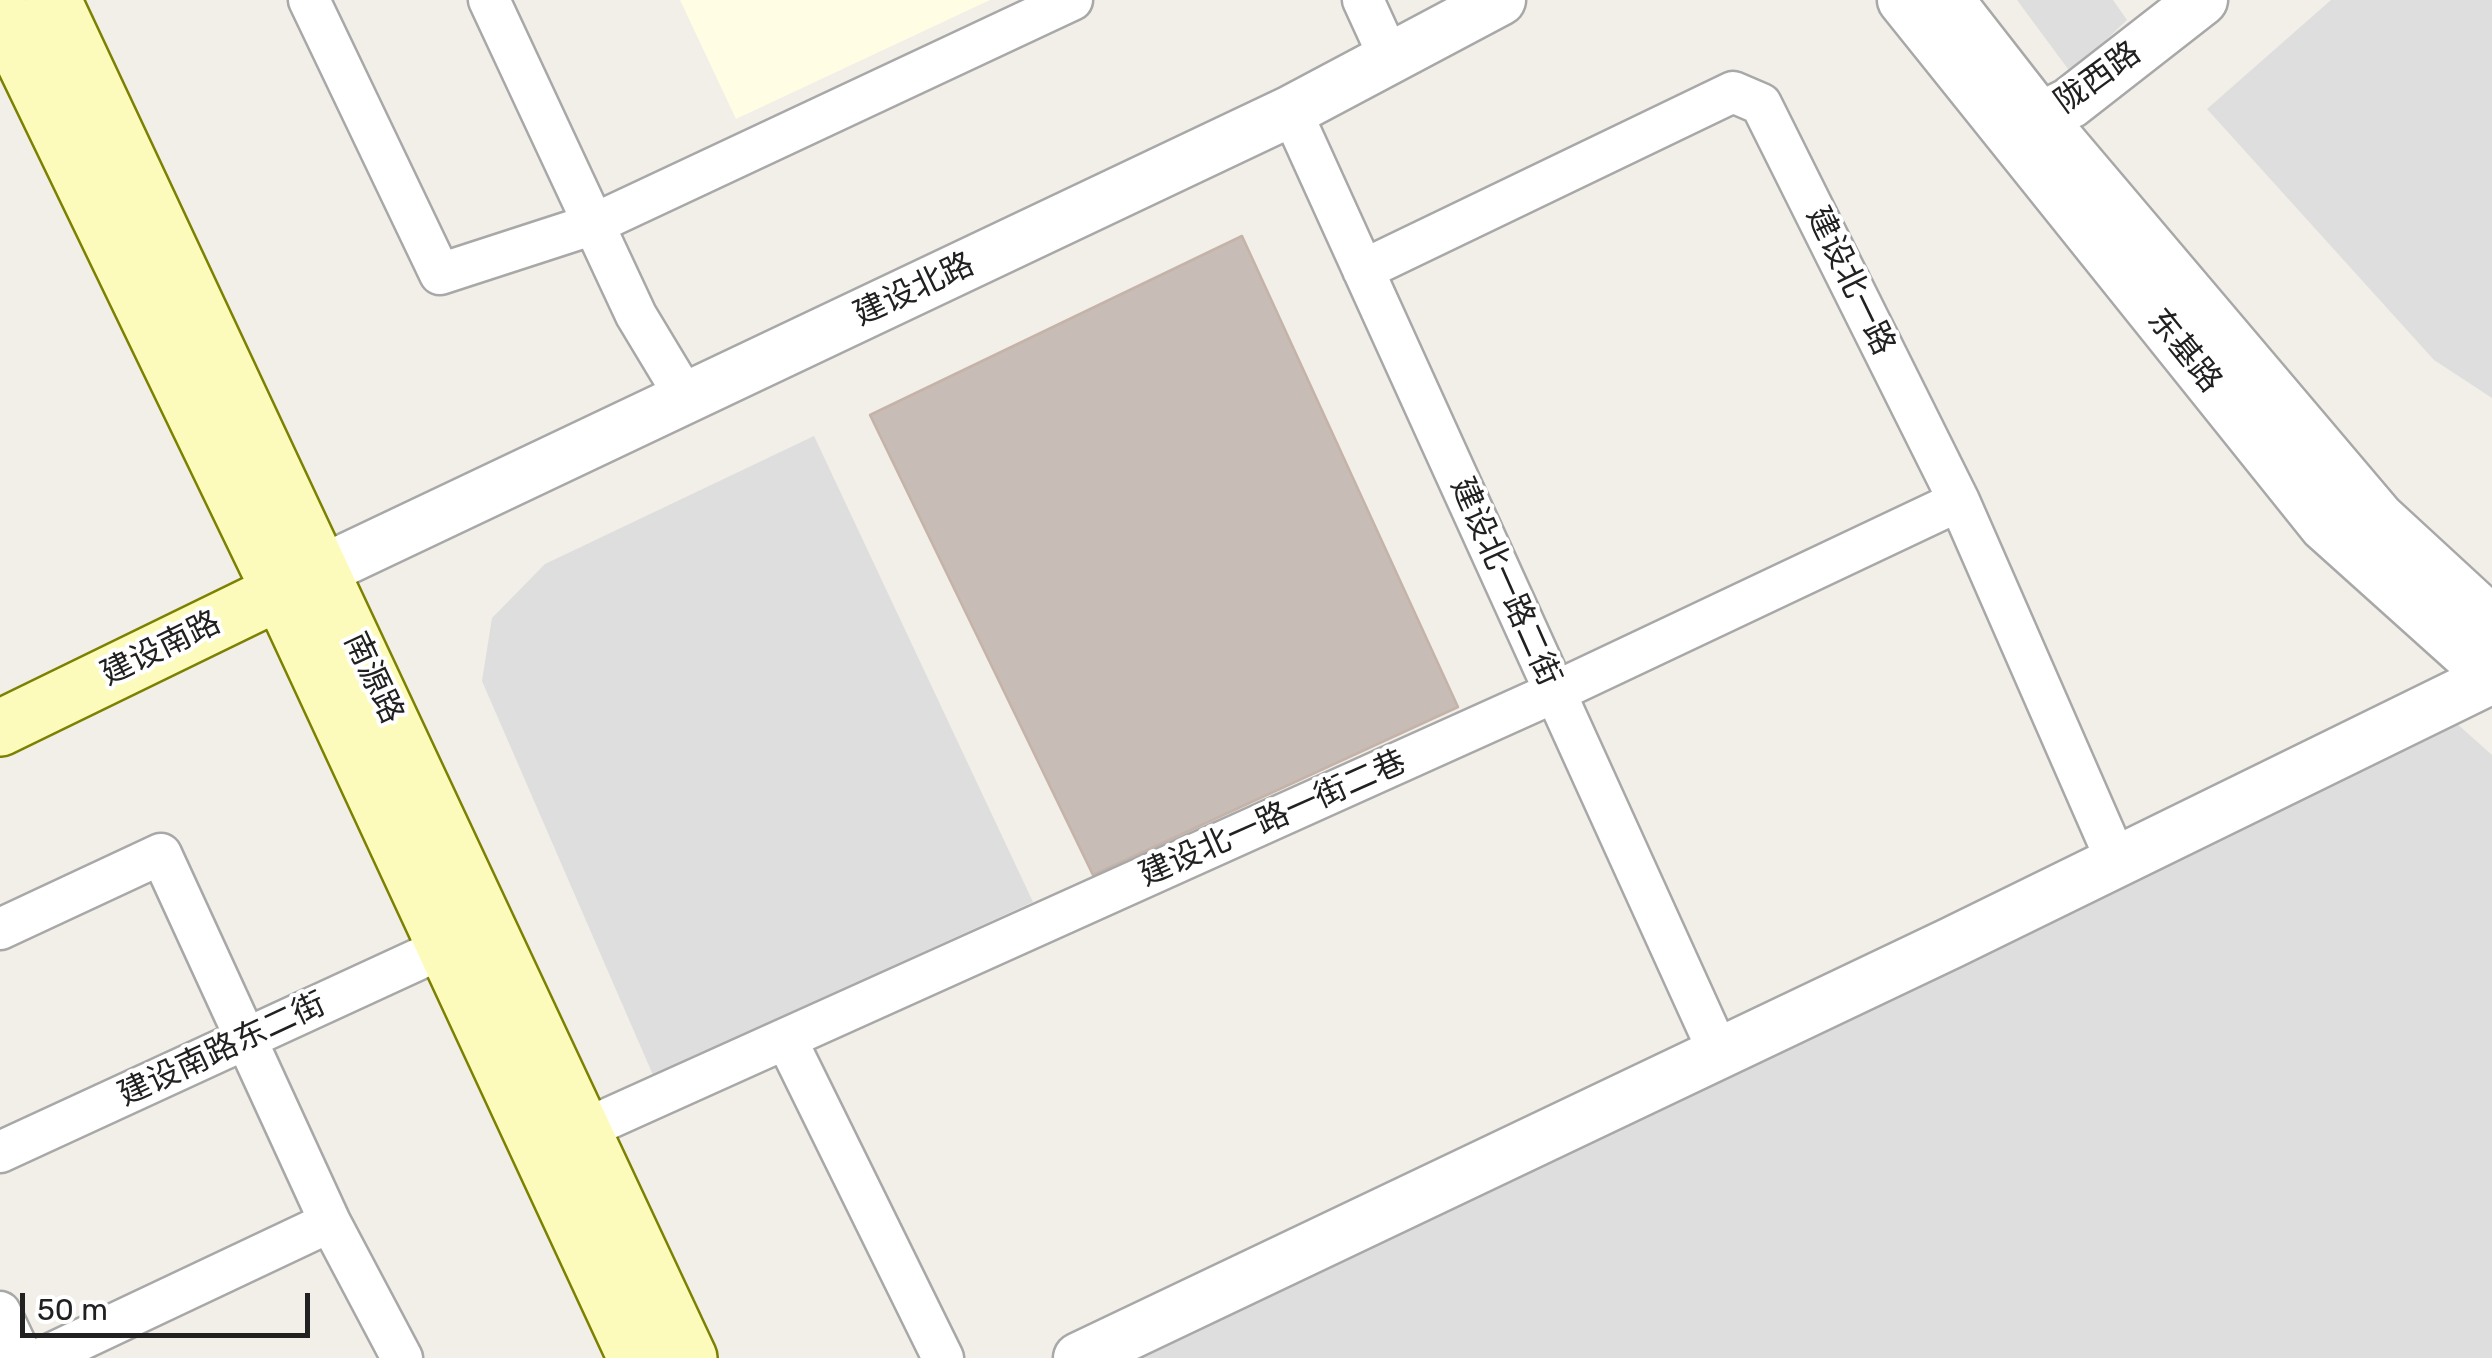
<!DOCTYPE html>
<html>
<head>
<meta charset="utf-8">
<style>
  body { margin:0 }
  #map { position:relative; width:2492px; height:1358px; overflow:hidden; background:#f2eee8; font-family:Rubik,sans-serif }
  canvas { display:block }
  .scale { position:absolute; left:20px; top:1293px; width:290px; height:45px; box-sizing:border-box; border:5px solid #212121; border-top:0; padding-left:12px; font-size:30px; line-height:35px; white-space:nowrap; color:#212121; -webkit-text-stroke:8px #fff; paint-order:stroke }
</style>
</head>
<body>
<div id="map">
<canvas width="2492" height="1358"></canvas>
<div class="scale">50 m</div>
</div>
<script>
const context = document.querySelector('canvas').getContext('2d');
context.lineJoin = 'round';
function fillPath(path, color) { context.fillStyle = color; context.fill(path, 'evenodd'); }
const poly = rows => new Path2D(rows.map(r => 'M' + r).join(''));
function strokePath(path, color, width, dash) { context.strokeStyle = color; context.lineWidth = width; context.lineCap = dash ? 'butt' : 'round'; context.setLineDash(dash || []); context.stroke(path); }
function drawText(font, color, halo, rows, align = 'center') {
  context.font = font + ' Rubik,"Noto Sans SC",sans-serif'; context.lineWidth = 8; context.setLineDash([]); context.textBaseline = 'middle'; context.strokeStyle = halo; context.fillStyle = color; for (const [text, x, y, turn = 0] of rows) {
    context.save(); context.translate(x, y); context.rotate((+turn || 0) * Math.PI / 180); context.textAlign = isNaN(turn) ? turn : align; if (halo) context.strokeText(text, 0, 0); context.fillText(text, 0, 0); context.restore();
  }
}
fillPath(poly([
  [2017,0,2113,0,2127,20,2071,73],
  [2331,0,2492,0,2492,398,2434,360,2207,109],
  [814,436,1033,902,653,1075,482,681,492,618,545,564],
  [2455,722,2492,755,2492,1358,1140,1358]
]), '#dfdede');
fillPath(poly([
  [680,0,990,0,736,119]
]), '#fffde4');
const building = poly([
  [1242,236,1458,707,1093,875,870,415,1242,236]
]);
fillPath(building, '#c7bdb6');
strokePath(building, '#c5b3a9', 2.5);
const minor = poly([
  [309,0,440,274,594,224,1072,0],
  [489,0,636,315,686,398],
  [1363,0,1390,59],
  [1291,111,1719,1053],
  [1363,270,1733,92,1761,104,1959,501,2117,862],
  [0,929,161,854,330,1222,402,1358],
  [786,1039,943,1358],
  [583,1130,1555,692,1959,501],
  [0,1152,445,947],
  [0,1312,22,1358],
  [42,1358,330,1222]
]);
const tertiary = poly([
  [1903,0,2325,526,2492,676],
  [1948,0,2040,118,2379,518,2492,622],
  [2040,118,2070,103,2202,0],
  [323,570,1291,111,1500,0],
  [1079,1358,1951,943,2492,678]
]);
const secondary = poly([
  [53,0,689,1358],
  [0,11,280,591,636,1358],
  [0,728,312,576]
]);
strokePath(minor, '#a8a8a8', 45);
strokePath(tertiary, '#a8a8a8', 55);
strokePath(secondary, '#7c8100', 60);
strokePath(minor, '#fff', 40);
strokePath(tertiary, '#fff', 50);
strokePath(secondary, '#fdfbbb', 55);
drawText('32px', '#212121', '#fff', [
  ["陇西路",2098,78,-36],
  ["建设北一路",1850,281,64],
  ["建设北路",914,290,-25],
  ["东基路",2184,351,51],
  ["建设北一路二街",1505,582,66],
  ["建设南路",161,649,-26],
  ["南源路",373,678,65],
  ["建设北一路一街二巷",1273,819,-24],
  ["建设南路东二街",222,1050,-25]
]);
</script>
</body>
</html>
